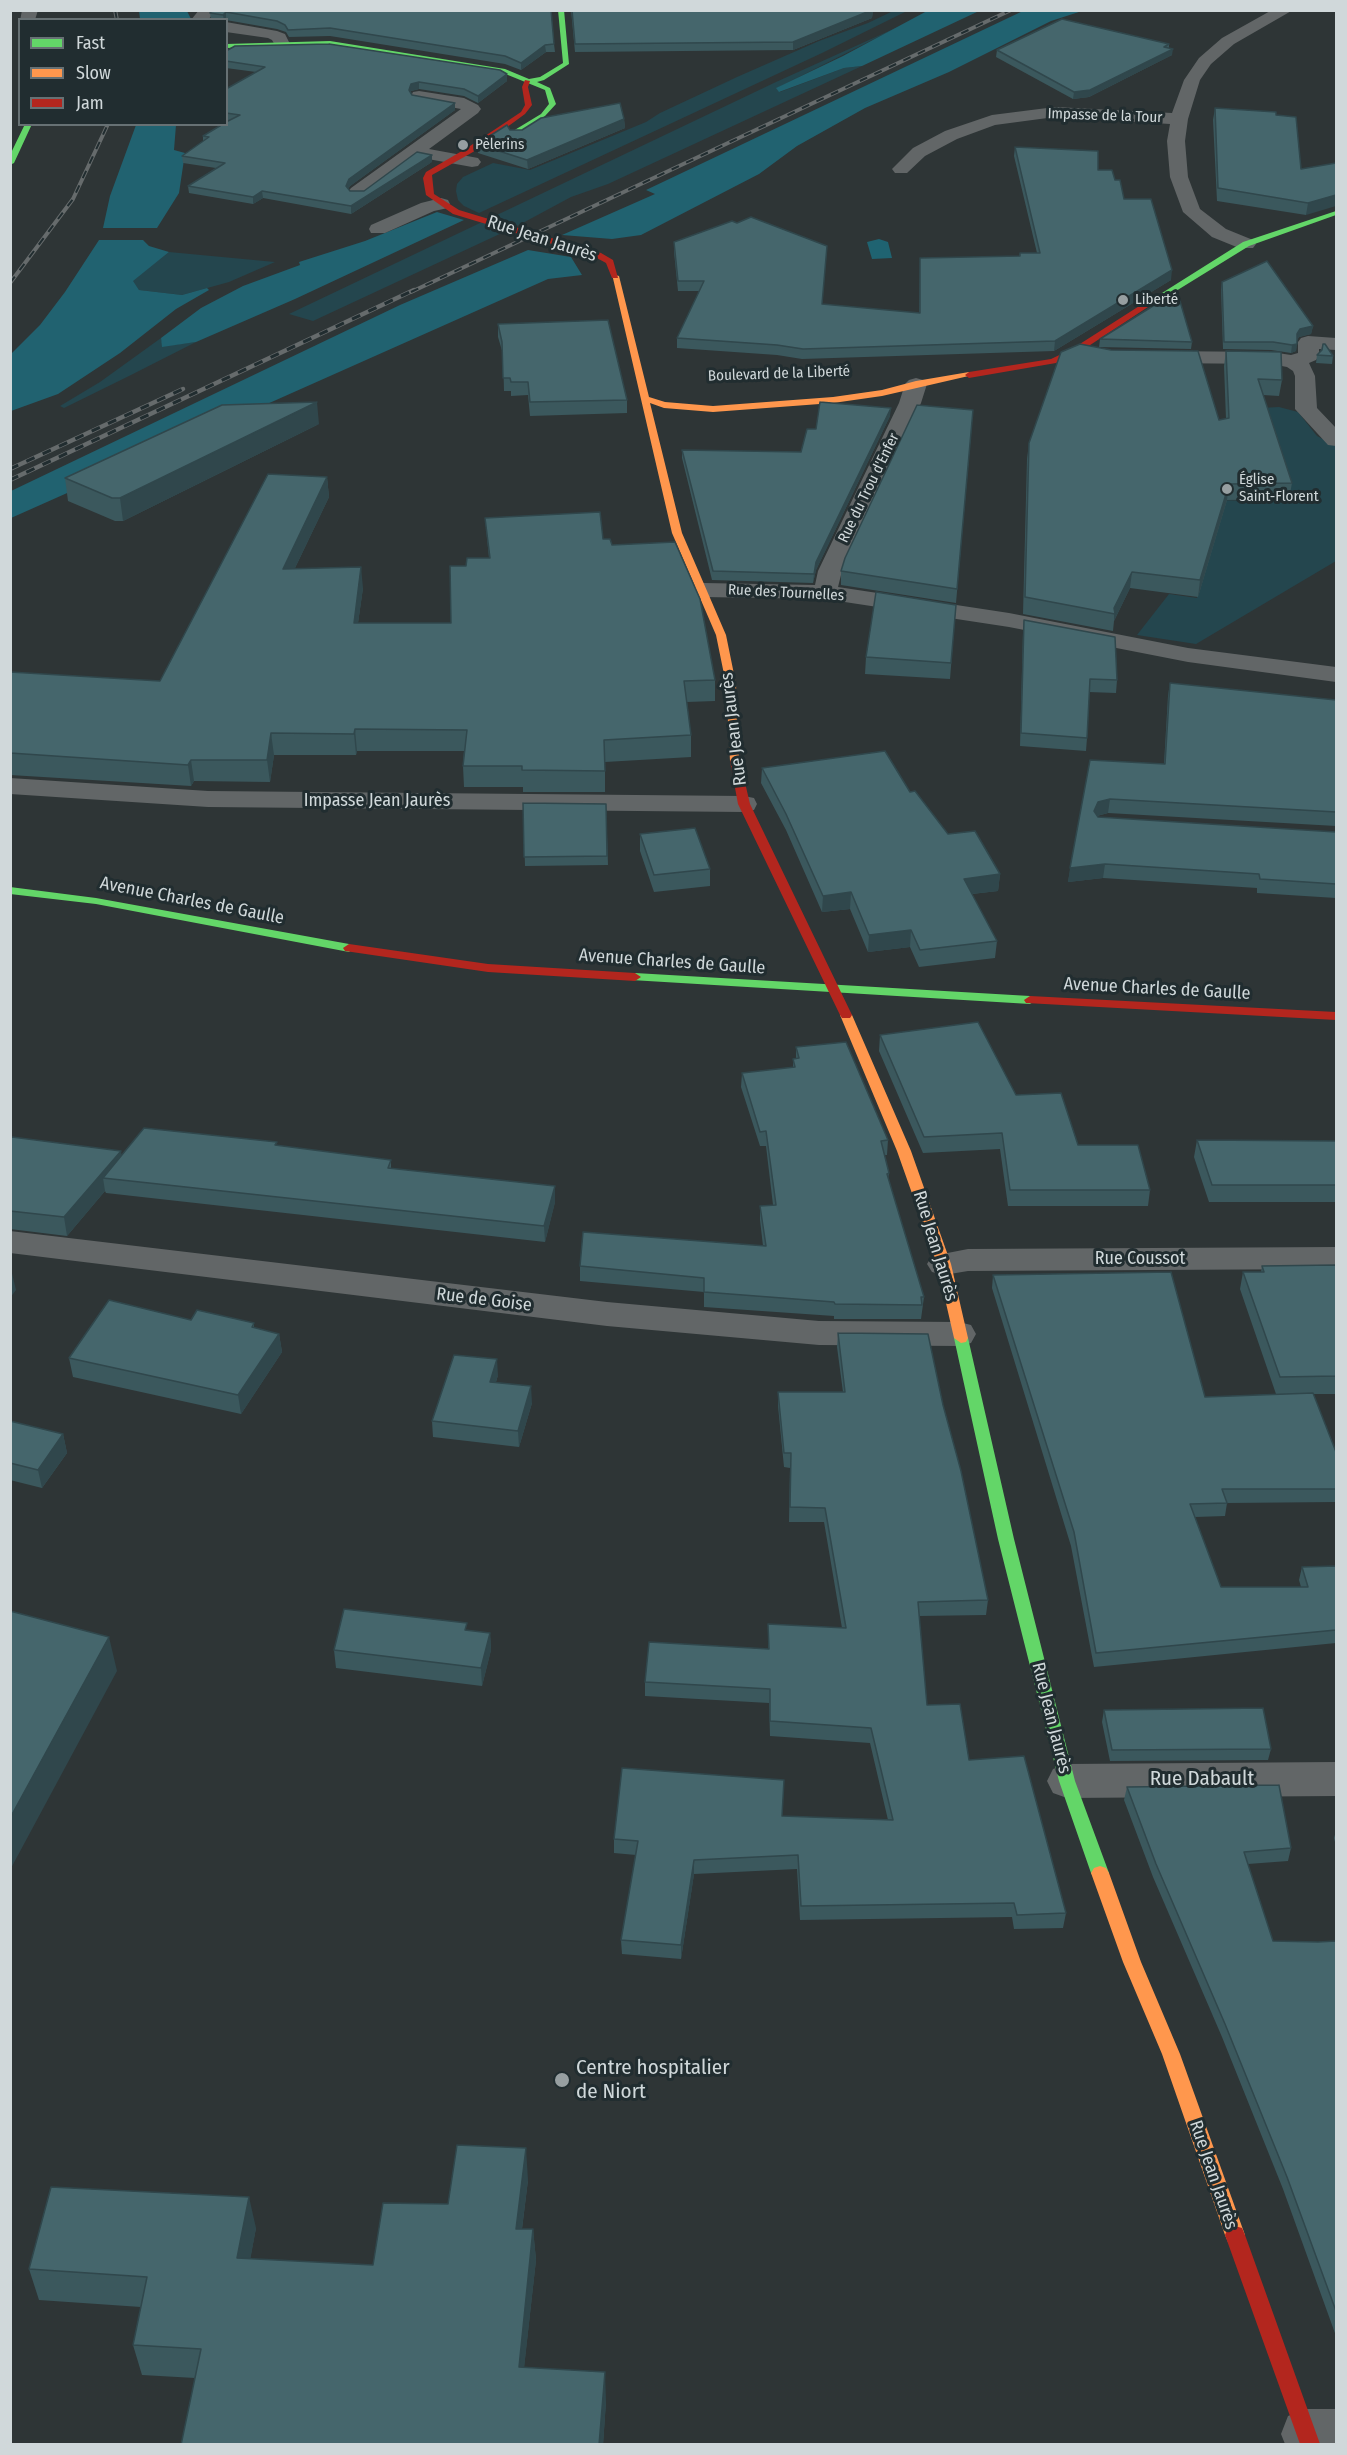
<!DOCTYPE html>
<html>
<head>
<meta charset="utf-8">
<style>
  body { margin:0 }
  #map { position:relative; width:1347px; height:2455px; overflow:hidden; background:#2e3536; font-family:"Fira Sans Condensed",sans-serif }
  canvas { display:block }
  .frame { position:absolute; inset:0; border:12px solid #d0d8da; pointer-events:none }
  .legend { position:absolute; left:18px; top:18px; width:210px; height:108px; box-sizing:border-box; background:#212d30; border:2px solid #677174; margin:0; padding:8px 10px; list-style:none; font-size:18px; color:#d0d8da }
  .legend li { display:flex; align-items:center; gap:12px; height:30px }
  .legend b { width:30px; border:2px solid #677174 }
</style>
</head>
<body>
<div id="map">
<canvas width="1347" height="2455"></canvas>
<div class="frame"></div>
<ul class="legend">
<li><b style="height:8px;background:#63d668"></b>Fast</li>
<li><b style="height:8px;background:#ff974d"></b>Slow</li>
<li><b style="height:8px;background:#b3261e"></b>Jam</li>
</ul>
</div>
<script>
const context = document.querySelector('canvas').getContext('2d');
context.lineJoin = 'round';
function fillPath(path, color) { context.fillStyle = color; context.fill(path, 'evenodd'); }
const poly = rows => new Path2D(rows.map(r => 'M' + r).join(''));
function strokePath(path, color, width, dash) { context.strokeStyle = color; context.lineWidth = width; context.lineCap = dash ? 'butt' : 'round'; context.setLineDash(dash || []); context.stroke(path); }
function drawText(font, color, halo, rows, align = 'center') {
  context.font = font + ' "Fira Sans Condensed",sans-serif'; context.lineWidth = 6; context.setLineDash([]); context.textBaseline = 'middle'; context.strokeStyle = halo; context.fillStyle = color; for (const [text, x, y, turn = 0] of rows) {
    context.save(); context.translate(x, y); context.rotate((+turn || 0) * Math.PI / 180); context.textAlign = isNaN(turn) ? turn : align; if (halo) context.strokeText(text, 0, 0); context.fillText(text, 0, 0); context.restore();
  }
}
fillPath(poly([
  [893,11,907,11,822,53,479,213,464,206,458,200,456,191,457,184,463,177,493,163,530,170,646,122,660,113,737,77,819,41,868,23],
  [900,26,777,88,780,92,844,68,862,66,608,184,571,197,519,225,313,321,289,314,776,82],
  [169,252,275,262,229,282,182,295,139,290,132,281],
  [161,338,163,346,196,342,129,376,64,408,60,406,100,382],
  [1279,407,1298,412,1317,436,1336,446,1336,561,1196,644,1137,635,1169,594,1197,598,1202,581,1195,500,1289,501,1261,408]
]), '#24464e');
fillPath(poly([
  [1025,10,1082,11,1051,21,949,72,865,108,797,146,759,174,641,235,612,239,562,235,655,194,646,190],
  [139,11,187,11,191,19,140,19],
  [927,11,979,11,862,66,844,68,779,92,776,88,843,56],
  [136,125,176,125,174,150,185,153,179,193,157,228,103,228,110,196],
  [437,212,464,220,295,299,196,342,162,347,161,338,201,308,243,286,300,265,299,262,365,241],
  [99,240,143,240,149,246,169,252,133,281,139,290,182,295,207,288,209,290,176,309,120,353,58,394,11,411,11,354,40,325,65,292],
  [528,250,571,257,582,275,548,279,11,518,11,491,400,305]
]), '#216270');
fillPath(poly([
  [879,239,888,242,892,258,872,259,867,242]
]), '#1f6371');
fillPath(poly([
  [22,10,38,10,35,20,20,21,22,10],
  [199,10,216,10,208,20,191,20,199,10],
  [1272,10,1293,10,1234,44,1211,64,1200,80,1188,119,1185,141,1188,177,1200,209,1226,229,1253,240,1256,244,1253,248,1239,248,1212,237,1183,212,1170,177,1167,141,1170,124,1055,117,995,125,957,139,925,156,907,173,895,173,892,169,913,148,945,131,992,115,1055,107,1172,113,1184,80,1199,58,1222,38,1272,10],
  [226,22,277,31,285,34,290,44,282,49,276,47,272,40,268,38,226,32,226,22],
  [419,91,464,98,478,105,481,109,478,113,429,149,478,158,481,162,478,166,472,167,417,157,363,196,351,196,348,192,351,188,461,109,413,100,411,96,413,92,419,91],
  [441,198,448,200,450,204,448,208,434,211,385,233,371,233,369,229,371,225,421,203,441,198],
  [1308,336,1336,338,1336,350,1319,349,1319,356,1316,360,1309,363,1315,376,1317,408,1336,428,1336,446,1328,445,1295,409,1295,376,1293,371,1287,367,1271,364,1157,363,1150,361,1147,357,1150,353,1157,351,1271,352,1291,355,1298,353,1298,342,1301,338,1308,336],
  [916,378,923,380,927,384,921,403,842,571,838,587,1009,613,1188,648,1336,667,1336,682,1188,662,1009,627,825,599,703,597,695,595,691,590,695,585,703,583,815,585,818,571,899,403,905,384,909,380,916,378],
  [10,778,208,791,744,796,754,798,757,804,754,810,744,812,208,807,10,794,10,778],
  [10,1231,607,1302,819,1321,959,1322,971,1325,976,1334,971,1343,959,1346,819,1345,607,1326,10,1253,10,1231],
  [1336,1247,1336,1269,968,1271,944,1275,932,1272,927,1264,932,1256,968,1249,1336,1247],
  [1336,1762,1336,1796,1067,1798,1053,1793,1047,1781,1053,1769,1067,1764,1336,1762],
  [1306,2409,1336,2409,1336,2444,1285,2444,1281,2434,1288,2416,1306,2409]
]), '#626667');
fillPath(poly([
  [558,10,564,10,569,64,544,80,537,82,550,88,556,104,545,116,516,135,512,133,513,131,541,114,549,104,545,90,503,73,330,45,226,48,226,44,330,41,505,69,529,79,540,77,563,63,558,10],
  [25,124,32,124,14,163,10,165,10,155,25,124],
  [1336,211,1336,215,1249,246,1150,307,1143,305,1243,242,1336,211],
  [10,887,96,898,349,944,355,948,349,952,96,904,10,894,10,887],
  [635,973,1030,996,1036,1000,1030,1004,631,980,629,977,631,974,635,973],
  [961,1333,968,1338,1014,1539,1075,1781,1109,1873,1106,1878,1100,1880,1094,1878,1091,1873,1059,1781,998,1539,954,1338,961,1333]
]), '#63d668');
fillPath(poly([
  [612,274,619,276,649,397,665,402,713,406,833,397,882,390,916,381,969,372,973,375,882,396,833,403,713,412,664,408,650,403,682,533,726,635,736,684,739,763,735,764,730,761,726,684,716,635,672,533,612,274],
  [846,1011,852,1015,911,1151,951,1264,968,1338,966,1342,961,1343,954,1338,937,1264,897,1151,840,1015,846,1011],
  [1100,1866,1106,1868,1109,1873,1141,1962,1180,2054,1245,2235,1242,2242,1235,2244,1228,2242,1225,2235,1162,2054,1123,1962,1091,1873,1094,1868,1100,1866]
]), '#ff974d');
fillPath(poly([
  [525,80,530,81,528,87,532,105,525,114,473,152,432,175,434,194,459,210,601,253,613,260,618,278,612,278,606,263,595,257,453,214,426,195,423,178,426,172,467,148,521,112,525,105,522,87,525,80],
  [1144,303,1151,305,1078,353,1056,363,969,378,965,375,969,372,1051,359,1072,349,1144,303],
  [735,758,740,761,750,804,852,1015,850,1018,842,1018,840,1015,738,804,730,761,735,758],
  [349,944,488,964,635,973,641,977,635,981,488,972,345,951,343,948,349,944],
  [1030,996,1336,1012,1336,1020,1026,1003,1024,1000,1030,996],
  [1235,2226,1242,2228,1245,2235,1320,2444,1300,2444,1225,2235,1228,2228,1235,2226]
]), '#b3261e');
const railFar1 = poly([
  [115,10,117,20],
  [10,283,73,199,108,124],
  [411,292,1011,10]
]);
const rail = poly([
  [10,469,183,389],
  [10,480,414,290]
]);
strokePath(railFar1, '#666b6c', 4);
strokePath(rail, '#666b6c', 4.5);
strokePath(railFar1, '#212d30', 2, [8]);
strokePath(rail, '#212d30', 3, [9]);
fillPath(poly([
  [212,10,554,44,555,52,546,52,521,70,505,64,330,36,289,37,286,32,277,29,226,20,211,20,210,13],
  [571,10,873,10,872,18,793,50,575,52],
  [1169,44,1169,48,1172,55,1089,97,1073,99,996,57,997,50],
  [226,51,507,74,507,81,478,103,464,96,419,89,411,91,410,93,412,95,455,110,350,186,348,189,350,191,364,191,432,162,351,214,263,198,253,204,189,193,188,186,216,168,183,163,182,156,203,141,203,136,230,120,226,120,226,89,256,72,226,68],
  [1215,108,1276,115,1301,169,1336,163,1306,215,1217,201,1213,120],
  [624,119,625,128,528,169,478,153,477,144,510,130,522,130],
  [1015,147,1098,170,1115,180,1124,199,1171,280,1054,351,802,359,777,355,677,348,677,338,700,291,678,291,674,252,674,242,827,246,822,304,919,313,920,258,1019,256,1020,253,1037,253,1014,156],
  [1222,282,1313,326,1311,334,1299,337,1297,340,1296,351,1291,353,1271,350,1223,349,1221,289],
  [498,324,627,400,627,413,530,416,528,395,511,396,511,391,504,391,503,354,498,337],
  [1100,339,1192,342,1191,349,1099,347],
  [1323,344,1333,356,1332,364,1316,363,1317,355,1321,350],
  [1226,351,1282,380,1279,396,1263,395,1292,483,1289,499,1227,500,1198,597,1130,588,1114,621,1113,631,1023,614,1027,459,1029,443,1226,419,1224,366],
  [890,416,816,570,813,583,712,580,682,458,682,450,801,452,816,429],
  [972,423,956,603,841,585,841,571],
  [319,424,123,521,115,521,68,501,65,478],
  [327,477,329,497,295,568,363,588,358,623,451,623,466,566,489,558,485,518,603,539,612,545,715,680,715,701,687,702,691,735,691,757,605,762,605,792,523,792,523,787,464,787,463,766,464,751,357,751,356,755,274,755,270,782,194,781,191,786,10,775,10,672,160,681],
  [956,605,950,679,865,674,866,657],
  [1024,620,1117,680,1116,693,1089,692,1087,738,1086,751,1020,746,1023,632],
  [1170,683,1336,700,1336,826,1108,813,1097,816,1098,817,1336,832,1336,898,1257,893,1257,888,1103,878,1068,882,1090,760,1164,764,1168,696],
  [762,768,910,792,948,834,1000,874,998,891,972,894,997,941,995,958,919,967,910,947,868,952,850,909,822,912,786,830,761,783],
  [523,803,606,804,608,865,525,866],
  [640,834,710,869,710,886,654,892,640,851],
  [880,1035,1016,1095,1078,1145,1150,1190,1148,1206,1008,1206,1000,1149,923,1153,879,1051],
  [796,1047,888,1140,887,1155,884,1155,889,1173,888,1179,924,1297,921,1319,834,1319,834,1316,704,1307,704,1292,580,1281,580,1266,763,1246,760,1220,760,1206,773,1205,766,1146,760,1146,741,1087,742,1073,793,1067,793,1059,796,1058],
  [10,1139,122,1155,277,1146,391,1160,391,1168,555,1202,545,1242,106,1193,105,1191,67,1236,10,1229],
  [1197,1140,1336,1141,1336,1202,1209,1202,1194,1157],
  [1336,1265,1336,1394,1313,1394,1336,1452,1336,1502,1227,1503,1225,1516,1195,1517,1221,1587,1301,1587,1299,1580,1302,1567,1336,1566,1336,1643,1094,1667,1071,1546,992,1288,993,1275,1205,1397,1276,1394,1240,1289,1243,1272,1261,1272,1262,1266],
  [191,1320,254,1323,254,1328,279,1334,282,1352,241,1414,73,1377,69,1358],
  [838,1333,943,1405,988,1600,986,1615,919,1616,927,1705,969,1760,1066,1913,1063,1928,1014,1929,1012,1917,800,1920,797,1869,694,1874,681,1959,622,1954,621,1940,636,1855,614,1853,614,1839,782,1816,888,1820,870,1743,770,1736,769,1703,645,1696,645,1682,768,1649,768,1624,842,1628,824,1522,789,1522,790,1468,784,1467,778,1406,778,1392,843,1392,837,1347],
  [498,1375,496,1382,532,1403,519,1447,433,1437,432,1421],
  [10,1421,63,1434,67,1453,42,1488,10,1480],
  [467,1630,490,1633,491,1650,482,1686,336,1668,334,1650],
  [1104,1710,1271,1749,1268,1760,1110,1761,1102,1722],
  [1127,1787,1291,1848,1288,1861,1248,1864,1273,1941,1318,1942,1336,1941,1336,2336,1283,2189,1222,2037,1153,1877,1124,1800],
  [1336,1831,1336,1846,1334,1838],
  [528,2180,522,2229,533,2229,536,2260,524,2367,606,2401,603,2445,181,2445,195,2378,142,2375,133,2345,141,2307,39,2300,29,2269,256,2228,250,2259,373,2265,448,2204]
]), '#3b585d');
fillPath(poly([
  [873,10,872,18,793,50,793,42],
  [226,12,226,20,224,20,223,15],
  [545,45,546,52,521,70,521,63],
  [1173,49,1172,55,1089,97,1073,99,1074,92],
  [507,74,507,81,478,103,478,96],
  [419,82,419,89,411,91,409,97,409,90,411,84],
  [455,103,455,110,350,186,346,193,346,186,349,179],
  [624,119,625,128,528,169,527,160],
  [432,155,432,162,351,214,351,206],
  [262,191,263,198,253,204,253,197],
  [1336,195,1336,206,1306,215,1308,203],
  [1172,270,1171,280,1054,351,1055,341],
  [1313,326,1311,334,1299,337,1296,342,1297,334,1300,329],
  [1297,344,1296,351,1291,353,1292,345],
  [317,402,319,424,123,521,120,498],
  [891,408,890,416,816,570,813,583,814,574,816,562],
  [327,477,329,497,285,589,283,569],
  [1229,484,1227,500,1198,597,1200,580],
  [361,567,363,588,355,644,354,623],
  [1132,572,1130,588,1114,621,1114,608],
  [355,729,357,751,356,755,354,734],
  [271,733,274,755,270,782,267,760],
  [191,760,194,781,191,786,188,765],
  [1110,799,1108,813,1096,816,1094,811,1098,802],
  [1105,864,1103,878,1068,882,1070,868],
  [1000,874,998,891,962,895,964,879],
  [851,892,850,909,822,912,823,896],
  [911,930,910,947,868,952,869,935],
  [121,1151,124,1169,103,1178,105,1191,67,1236,64,1217],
  [555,1186,555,1202,545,1242,544,1226],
  [10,1265,16,1290,10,1298],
  [279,1334,282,1352,241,1414,238,1395],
  [497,1359,498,1375,491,1398,490,1382],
  [531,1386,532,1403,519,1447,518,1431],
  [63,1434,67,1453,42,1488,38,1470],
  [490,1633,491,1650,482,1686,481,1668],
  [109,1637,117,1671,10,1870,10,1818],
  [694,1860,694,1874,681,1959,681,1945],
  [526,2148,528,2180,518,2260,516,2229],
  [249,2197,256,2228,245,2289,237,2258],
  [533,2229,536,2260,521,2396,519,2367],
  [605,2372,606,2401,603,2445,599,2445]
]), '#30474c');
const building = poly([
  [212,10,551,10,554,44,545,45,521,63,505,56,330,28,288,30,285,25,277,21,226,12,223,15,210,13,212,10],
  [572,10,872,10,793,42,575,44,572,10],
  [1062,19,1169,44,1164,47,1173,49,1090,90,1074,92,997,50,1062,19],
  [329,44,500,70,507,74,478,96,464,89,419,82,411,84,409,90,412,95,455,103,349,179,346,186,350,191,364,191,417,152,432,155,351,206,262,191,253,197,188,186,225,163,182,156,209,137,203,136,223,124,226,124,226,122,240,115,226,113,226,89,265,67,226,61,226,51,235,46,329,44],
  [620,103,624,119,527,160,477,144,507,125,510,130,522,130,541,118,620,103],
  [1215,108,1276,112,1276,115,1296,117,1301,169,1336,163,1336,195,1308,203,1218,188,1215,108],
  [1015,147,1098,151,1098,170,1112,170,1115,180,1120,180,1124,199,1151,199,1172,270,1055,341,803,349,777,345,677,338,704,281,678,281,674,242,732,221,737,223,751,217,827,246,822,304,920,313,920,258,1020,256,1020,253,1040,253,1015,147],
  [1267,261,1313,326,1300,329,1297,334,1297,344,1292,345,1273,342,1224,342,1222,282,1267,261],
  [1177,291,1192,342,1100,339,1177,291],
  [608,320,627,400,530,402,528,382,511,382,510,378,503,378,502,342,498,324,608,320],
  [1080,344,1111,350,1198,351,1219,420,1229,418,1226,351,1281,352,1282,380,1258,379,1292,483,1229,484,1200,580,1132,572,1114,608,1115,614,1025,597,1029,443,1061,352,1080,344],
  [1323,344,1325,344,1333,356,1317,355,1322,350,1323,344],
  [317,402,120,498,112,498,65,478,222,405,317,402],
  [820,402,891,408,816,562,814,574,713,571,682,450,801,452,807,429,816,429,820,402],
  [917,405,973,410,957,589,841,571,845,558,917,405],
  [268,474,327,477,283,569,361,567,354,623,451,623,450,566,466,566,467,558,490,558,485,518,600,512,603,539,610,539,612,545,675,542,700,599,715,680,684,681,691,735,604,740,605,771,522,770,522,766,463,766,467,730,355,729,354,734,271,733,267,760,191,760,188,765,10,753,10,672,160,681,268,474],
  [876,592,956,605,951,663,866,657,876,592],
  [1024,620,1115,637,1117,680,1090,679,1087,738,1021,733,1024,620],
  [1170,683,1336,700,1336,812,1110,799,1098,802,1094,811,1098,817,1336,832,1336,884,1260,879,1259,874,1105,864,1070,868,1090,760,1165,764,1170,683],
  [885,751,910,792,915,791,948,834,975,831,1000,874,964,879,997,941,920,950,911,930,869,935,851,892,823,896,786,814,762,768,885,751],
  [523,803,606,804,607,856,524,857,523,803],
  [695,828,710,869,654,875,640,834,695,828],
  [978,1022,1016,1095,1061,1093,1078,1145,1138,1145,1150,1190,1010,1190,1002,1133,924,1137,880,1035,978,1022],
  [846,1042,888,1140,881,1141,889,1173,887,1174,924,1297,921,1297,922,1305,835,1304,834,1302,704,1292,704,1278,580,1266,583,1232,766,1246,760,1206,776,1205,766,1131,760,1132,742,1073,795,1067,793,1059,799,1058,796,1047,846,1042],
  [144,1128,277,1142,275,1145,391,1160,388,1168,555,1186,544,1226,103,1178,144,1128],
  [12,1137,121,1151,64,1217,10,1211,10,1139,12,1137],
  [1197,1140,1336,1141,1336,1185,1212,1185,1197,1140],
  [1336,1265,1336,1376,1280,1377,1243,1272,1264,1272,1262,1266,1336,1265],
  [1171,1272,1205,1397,1313,1393,1336,1452,1336,1489,1222,1489,1227,1503,1190,1504,1221,1587,1308,1587,1302,1567,1336,1566,1336,1630,1096,1653,1074,1532,993,1275,1171,1272],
  [109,1300,191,1320,197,1310,254,1323,252,1327,279,1334,238,1395,69,1358,109,1300],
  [838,1333,928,1334,943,1405,961,1471,988,1600,918,1602,927,1705,960,1704,969,1760,1024,1756,1066,1913,1017,1915,1014,1903,801,1906,798,1855,694,1860,681,1945,621,1940,638,1841,614,1839,622,1768,784,1780,782,1816,893,1820,871,1728,770,1721,770,1689,645,1682,649,1642,769,1649,768,1624,846,1628,825,1508,790,1507,791,1453,784,1453,778,1392,845,1392,838,1333],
  [454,1355,497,1359,490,1382,531,1386,518,1431,432,1421,454,1355],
  [10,1421,63,1434,38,1470,10,1463,10,1421],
  [344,1609,467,1623,465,1630,490,1633,481,1668,334,1650,344,1609],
  [10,1611,109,1637,10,1818,10,1611],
  [1263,1708,1271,1749,1112,1750,1104,1710,1263,1708],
  [1279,1785,1291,1848,1244,1852,1273,1941,1318,1942,1336,1941,1336,2311,1287,2177,1225,2024,1156,1864,1127,1787,1279,1785],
  [457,2145,526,2148,516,2229,533,2229,519,2367,605,2372,599,2445,181,2445,201,2349,133,2345,147,2277,29,2269,51,2187,249,2197,237,2258,373,2265,383,2203,448,2204,457,2145]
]);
fillPath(building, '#45666c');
strokePath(building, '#30474c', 1.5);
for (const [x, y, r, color] of [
  [463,145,6,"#979fa1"],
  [1123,300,6,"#979fa1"],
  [1227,489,6,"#979fa1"],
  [562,2080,8,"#979fa1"]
]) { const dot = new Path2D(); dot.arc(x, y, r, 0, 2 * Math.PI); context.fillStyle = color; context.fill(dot); strokePath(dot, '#212d30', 2); }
drawText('15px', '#d0d8da', '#212d30', [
  ["Impasse de la Tour",1105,116,2],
  ["Boulevard de la Liberté",779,374,-2],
  ["Rue du Trou d'Enfer",869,488,-64],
  ["Rue des Tournelles",786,593,3]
]);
drawText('15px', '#d0d8da', '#212d30', [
  ["Pèlerins",475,145],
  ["Liberté",1135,300],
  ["Église",1239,480],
  ["Saint-Florent",1239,497]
], 'left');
drawText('18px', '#d0d8da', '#212d30', [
  ["Rue Jean Jaurès",542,239,18],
  ["Rue Jean Jaurès",734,729,-97],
  ["Impasse Jean Jaurès",377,801],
  ["Avenue Charles de Gaulle",192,901,11],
  ["Avenue Charles de Gaulle",672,962,4],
  ["Avenue Charles de Gaulle",1157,989,3],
  ["Rue Jean Jaurès",935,1246,73],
  ["Rue Coussot",1140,1259],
  ["Rue de Goise",484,1300,7],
  ["Rue Jean Jaurès",1051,1718,76],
  ["Rue Jean Jaurès",1213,2175,71]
]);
drawText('21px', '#d0d8da', '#212d30', [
  ["Rue Dabault",1202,1779]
]);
drawText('21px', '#d0d8da', '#212d30', [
  ["Centre hospitalier",576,2068],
  ["de Niort",576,2092]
], 'left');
</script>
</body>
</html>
